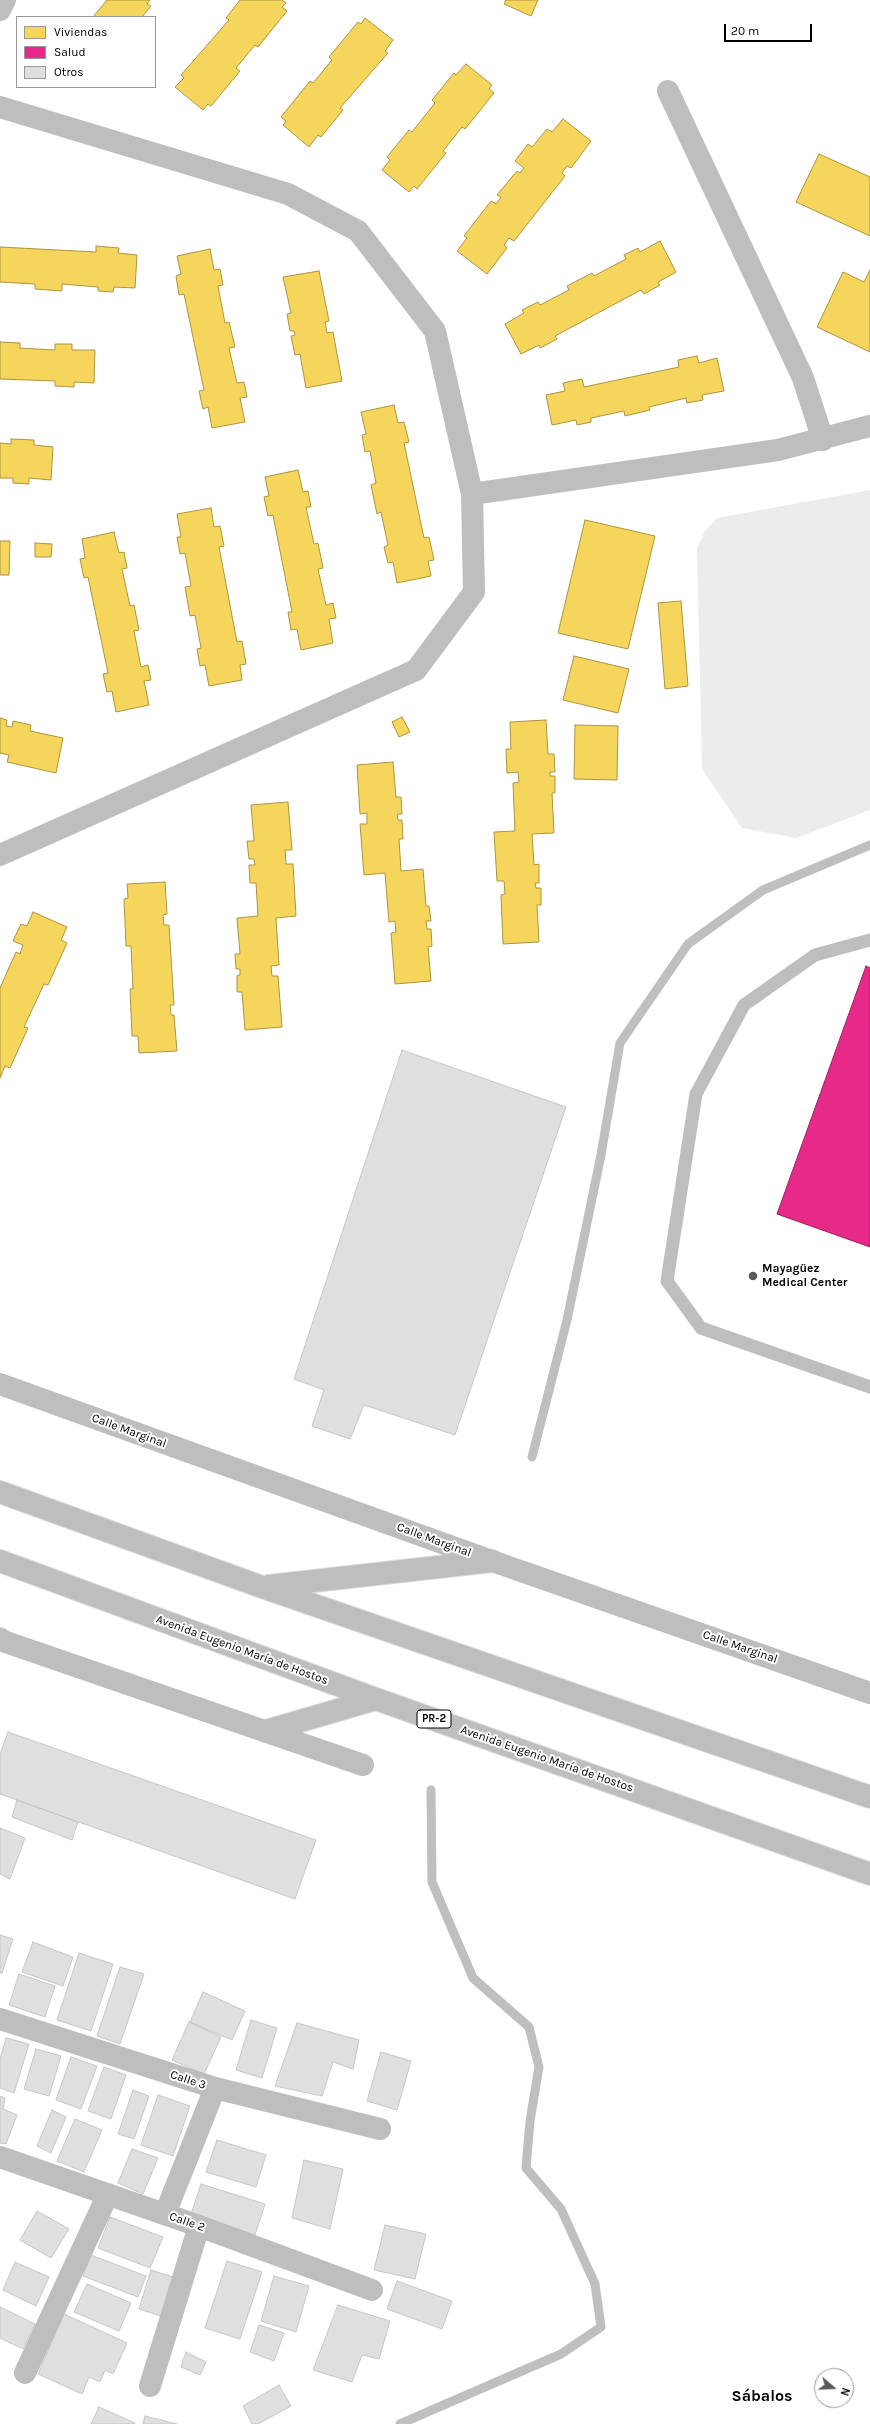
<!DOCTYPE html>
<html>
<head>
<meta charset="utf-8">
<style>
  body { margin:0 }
  #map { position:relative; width:870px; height:2424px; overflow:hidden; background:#fff; font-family:Karla,sans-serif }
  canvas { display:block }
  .legend { position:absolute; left:16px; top:16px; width:140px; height:72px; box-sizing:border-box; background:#fff; border:1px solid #999; margin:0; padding:5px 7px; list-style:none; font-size:12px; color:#000 }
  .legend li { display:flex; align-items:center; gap:8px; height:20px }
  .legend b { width:20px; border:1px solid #999 }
  .north { position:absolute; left:814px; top:2368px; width:40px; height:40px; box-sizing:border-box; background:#fff; border:1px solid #999; border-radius:50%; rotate:109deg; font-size:11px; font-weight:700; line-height:16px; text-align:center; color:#000 }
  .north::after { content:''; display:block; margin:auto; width:14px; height:18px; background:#595959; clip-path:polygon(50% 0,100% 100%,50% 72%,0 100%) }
  .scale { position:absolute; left:724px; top:24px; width:88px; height:18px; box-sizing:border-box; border:2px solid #000; border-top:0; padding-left:5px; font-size:12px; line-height:14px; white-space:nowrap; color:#000; -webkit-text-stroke:3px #fff; paint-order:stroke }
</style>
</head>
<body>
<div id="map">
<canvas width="870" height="2424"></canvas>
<ul class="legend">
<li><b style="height:11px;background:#f6d55c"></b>Viviendas</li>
<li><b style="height:11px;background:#e7298a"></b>Salud</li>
<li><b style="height:11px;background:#dfdfdf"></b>Otros</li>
</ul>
<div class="north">N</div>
<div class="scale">20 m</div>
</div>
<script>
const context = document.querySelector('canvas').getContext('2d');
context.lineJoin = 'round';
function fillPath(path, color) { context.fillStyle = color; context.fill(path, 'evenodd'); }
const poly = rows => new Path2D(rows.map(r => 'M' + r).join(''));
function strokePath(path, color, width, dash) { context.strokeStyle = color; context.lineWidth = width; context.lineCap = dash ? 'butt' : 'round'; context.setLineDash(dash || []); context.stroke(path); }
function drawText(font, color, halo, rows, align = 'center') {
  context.font = font + ' Karla,sans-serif'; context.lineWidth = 4; context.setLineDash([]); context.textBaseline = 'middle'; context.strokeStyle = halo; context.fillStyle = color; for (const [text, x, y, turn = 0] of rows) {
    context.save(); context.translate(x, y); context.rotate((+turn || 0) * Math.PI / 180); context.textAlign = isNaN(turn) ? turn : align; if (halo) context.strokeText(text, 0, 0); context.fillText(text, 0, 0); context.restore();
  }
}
fillPath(poly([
  [870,490,870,810,796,838,742,828,702,769,697,548,705,531,717,518]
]), '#ececec');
const homes = poly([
  [107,0,150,0,147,4,151,6,142,17,93,17,107,0],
  [240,0,282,0,286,3,282,7,287,11,258,47,255,45,236,68,240,71,211,106,208,104,203,110,175,87,184,78,181,75,229,20,226,18,240,0],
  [506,0,538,0,531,16,504,4,506,0],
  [365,18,393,40,385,51,388,53,340,108,343,110,321,137,318,135,309,147,283,125,286,121,281,117,310,81,313,83,332,60,329,57,358,22,361,24,365,18],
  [466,64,492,85,489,89,494,93,465,129,462,127,443,151,446,153,417,189,414,186,409,192,382,170,390,160,387,157,409,130,412,132,435,103,432,100,454,73,456,75,466,64],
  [563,119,591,141,571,168,567,166,562,173,565,176,514,241,509,238,504,245,507,248,487,274,457,251,467,238,464,236,491,201,496,204,501,197,497,195,517,171,520,173,524,168,515,161,528,144,532,147,547,129,552,132,563,119],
  [819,154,870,177,870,236,796,202,819,154],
  [660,241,676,272,658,282,660,285,644,294,641,290,555,336,557,339,540,348,539,345,521,354,505,324,524,313,522,310,538,302,540,305,569,290,567,286,592,273,594,276,626,259,624,255,638,248,640,252,660,241],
  [96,246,119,248,118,253,137,255,135,288,114,287,113,292,98,291,98,287,62,284,62,291,35,289,35,284,0,282,0,247,96,252,96,246],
  [210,249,214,270,220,269,223,285,218,286,225,323,229,322,235,347,229,348,237,383,244,382,247,397,240,398,245,422,212,428,208,407,203,409,199,391,204,390,184,294,179,295,176,276,181,274,177,256,210,249],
  [870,270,870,352,817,327,843,272,864,282,870,270],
  [319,271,329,321,325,322,327,333,333,332,342,381,306,388,300,354,295,355,291,336,295,335,294,331,290,331,287,314,291,313,283,277,319,271],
  [0,342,20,343,20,348,55,350,55,344,72,344,72,350,95,350,94,383,74,382,74,387,55,386,55,381,0,379,0,342],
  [697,356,699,363,717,358,724,391,702,395,703,400,687,403,686,398,649,407,650,410,625,416,624,411,591,418,591,422,577,425,576,420,552,425,546,395,565,391,563,383,582,379,584,387,679,367,678,360,697,356],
  [394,405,398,423,404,422,409,442,404,443,424,538,429,537,434,560,428,561,431,576,397,583,393,562,388,563,384,547,388,545,381,512,377,514,371,485,376,483,370,451,365,452,362,435,366,434,361,412,394,405],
  [11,439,34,440,34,445,53,447,51,480,29,478,29,484,13,483,13,478,0,478,0,443,11,444,11,439],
  [298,470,303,492,308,491,311,507,306,507,314,544,318,543,323,568,318,569,326,605,333,603,336,618,329,619,333,643,301,650,297,629,291,630,288,612,292,612,273,515,268,516,264,497,269,496,265,477,298,470],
  [211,508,214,527,220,526,224,546,219,547,237,642,242,641,246,664,240,665,242,680,209,686,205,665,200,666,197,649,201,648,195,615,190,616,185,587,191,586,185,553,180,554,177,537,181,537,177,514,211,508],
  [585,520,655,536,628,649,558,633,585,520],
  [114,532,119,553,124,552,127,568,122,569,130,606,134,605,139,630,134,631,141,667,148,665,151,680,144,681,149,705,116,712,112,691,107,692,103,674,108,673,88,577,84,578,80,559,85,558,82,539,114,532],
  [0,541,10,541,9,575,0,575,0,541],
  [35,543,52,544,51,557,35,557,35,543],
  [681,601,688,686,665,689,658,603,681,601],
  [574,656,629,669,618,713,563,700,574,656],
  [402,717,410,732,399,737,392,722,402,717],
  [0,718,7,720,6,726,12,727,13,721,31,725,30,731,63,738,56,773,7,762,9,755,0,753,0,718],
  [546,720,548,754,554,754,555,772,550,772,550,776,555,776,555,793,552,793,554,833,532,834,534,865,539,864,539,883,535,883,536,888,541,888,541,905,537,905,539,942,503,944,501,895,505,894,504,881,497,881,494,832,515,831,513,783,519,782,518,772,507,773,506,749,511,749,510,722,546,720],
  [575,725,618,726,617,780,574,779,575,725],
  [393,762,396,797,401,797,402,814,397,814,398,820,402,820,403,839,399,839,401,871,423,869,426,906,429,906,431,921,426,921,427,929,431,929,432,946,428,947,431,981,395,984,391,933,396,932,395,921,389,922,385,873,364,875,360,824,367,824,367,813,360,814,357,765,393,762],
  [288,802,292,850,285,850,286,864,293,864,296,916,276,918,279,965,271,966,272,976,278,976,282,1027,245,1030,242,992,237,992,237,976,240,975,240,969,236,969,235,954,240,954,237,918,258,916,256,883,250,883,249,865,255,865,254,859,249,859,247,841,254,841,251,805,288,802],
  [165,882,167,914,163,915,164,925,169,925,174,1005,170,1005,171,1015,174,1015,177,1051,139,1053,138,1036,132,1036,130,989,133,989,131,946,126,946,124,899,128,898,127,884,165,882],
  [33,912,67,927,61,940,67,943,48,985,44,984,24,1027,28,1028,10,1068,5,1066,0,1078,0,988,16,952,20,954,23,945,13,941,21,924,27,926,33,912]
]);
fillPath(homes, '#f6d55c');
strokePath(homes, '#ac9540', 1);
const health = poly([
  [866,966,870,968,870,1247,777,1214,866,966]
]);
fillPath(health, '#e7298a');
strokePath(health, '#a21d61', 1);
strokePath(poly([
  [532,1457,567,1320,601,1155,620,1043,688,944,763,890,870,845],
  [400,2424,561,2354,601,2327,595,2284,561,2209,526,2168,530,2121,539,2067,529,2027,473,1978,432,1882,431,1790]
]), '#bfbfbf', 9);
const building = poly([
  [402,1050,566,1107,455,1435,364,1405,350,1439,312,1426,324,1390,294,1379,402,1050],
  [8,1732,316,1840,295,1899,0,1794,0,1754,8,1732],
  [17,1800,78,1822,72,1840,12,1817,17,1800],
  [0,1828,25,1838,10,1879,0,1874,0,1828],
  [0,1935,13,1939,2,1973,0,1973,0,1935],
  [33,1942,73,1957,63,1986,22,1972,33,1942],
  [79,1953,113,1964,91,2031,57,2020,79,1953],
  [120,1967,144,1974,120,2044,97,2036,120,1967],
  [19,1974,55,1986,45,2017,9,2005,19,1974],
  [203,1992,245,2011,232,2040,190,2022,203,1992],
  [251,2020,277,2028,262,2078,236,2070,251,2020],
  [189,2022,221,2037,204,2074,172,2060,189,2022],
  [297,2023,359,2040,353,2069,333,2062,322,2096,275,2086,297,2023],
  [6,2038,29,2044,14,2093,0,2088,0,2059,6,2038],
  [36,2049,61,2056,49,2096,24,2089,36,2049],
  [381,2052,411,2061,397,2110,367,2101,381,2052],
  [71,2057,97,2066,81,2109,56,2100,71,2057],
  [104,2067,126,2075,111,2119,88,2111,104,2067],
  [133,2090,149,2096,134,2139,118,2134,133,2090],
  [158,2095,190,2106,173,2156,141,2145,158,2095],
  [0,2096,5,2098,3,2109,17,2115,6,2144,0,2143,0,2096],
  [52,2110,66,2117,51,2153,37,2146,52,2110],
  [75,2119,102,2130,84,2172,57,2161,75,2119],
  [217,2140,266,2155,256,2187,206,2172,217,2140],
  [132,2149,158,2158,143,2194,118,2183,132,2149],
  [304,2160,343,2169,330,2229,292,2218,304,2160],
  [201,2184,265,2204,255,2235,191,2214,201,2184],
  [37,2211,69,2229,51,2258,20,2240,37,2211],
  [110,2217,163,2237,150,2268,98,2248,110,2217],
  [385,2225,426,2234,415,2279,374,2270,385,2225],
  [91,2255,146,2276,138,2297,83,2276,91,2255],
  [227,2261,262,2272,240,2339,205,2328,227,2261],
  [15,2262,49,2277,36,2306,3,2290,15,2262],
  [151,2270,173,2277,161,2316,139,2309,151,2270],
  [274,2276,309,2286,296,2332,261,2321,274,2276],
  [397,2281,452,2301,442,2329,387,2309,397,2281],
  [87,2284,131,2303,119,2331,74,2312,87,2284],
  [338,2305,390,2321,379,2359,362,2355,352,2382,313,2370,338,2305],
  [0,2307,35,2324,23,2349,0,2338,0,2307],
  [64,2314,127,2343,113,2374,105,2370,100,2382,89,2377,82,2394,38,2374,64,2314],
  [259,2325,284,2333,274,2361,250,2352,259,2325],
  [186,2352,206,2362,200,2375,181,2367,186,2352],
  [279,2385,291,2406,258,2424,252,2424,243,2406,279,2385],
  [99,2407,135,2423,135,2424,91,2424,99,2407],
  [145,2416,177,2424,143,2424,145,2416]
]);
fillPath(building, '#dfdfdf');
strokePath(building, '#c7c7c7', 1);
const highway = poly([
  [0,1492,262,1587,870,1797],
  [0,1561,376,1699,870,1874],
  [269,1586,492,1561],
  [0,1639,1,1640],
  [266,1731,376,1699]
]);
strokePath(highway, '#dbdbdb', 24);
strokePath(poly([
  [870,940,815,955,744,1005,696,1094,667,1281,701,1328,870,1387]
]), '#bebebe', 13);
strokePath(poly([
  [0,10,5,0],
  [668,91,803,378,823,440],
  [0,107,288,194,358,231,435,331,472,494,474,592,416,670,0,855],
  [472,494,778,450,870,426],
  [0,1384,492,1561,870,1693],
  [0,1640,363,1765],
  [0,2019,215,2088,380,2129],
  [0,2157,199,2226,372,2290],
  [165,2214,215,2088],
  [25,2373,108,2194],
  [150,2386,199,2226]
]), '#bebebe', 22);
strokePath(highway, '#bebebe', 22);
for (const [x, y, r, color] of [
  [753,1276,5,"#595959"]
]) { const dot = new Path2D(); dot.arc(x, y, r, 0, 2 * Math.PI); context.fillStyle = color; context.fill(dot); strokePath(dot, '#fff', 1.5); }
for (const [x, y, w] of [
  [434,1719,34]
]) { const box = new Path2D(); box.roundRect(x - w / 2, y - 9, w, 18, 3); context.fillStyle = '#fff'; context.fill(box); strokePath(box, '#000', 1); }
drawText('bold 11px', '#000', null, [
  ["PR-2",434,1719]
]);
drawText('bold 12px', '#000', '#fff', [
  ["Mayagüez",762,1269],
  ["Medical Center",762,1283]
], 'left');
drawText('12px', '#000', '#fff', [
  ["Calle Marginal",129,1431,20],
  ["Calle Marginal",434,1540,20],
  ["Calle Marginal",740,1647,19],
  ["Avenida Eugenio María de Hostos",242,1650,20],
  ["Avenida Eugenio María de Hostos",547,1759,19],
  ["Calle 3",188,2080,18],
  ["Calle 2",187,2222,19]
]);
drawText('bold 16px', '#000', '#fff', [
  ["Sábalos",762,2396]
]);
</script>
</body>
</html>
